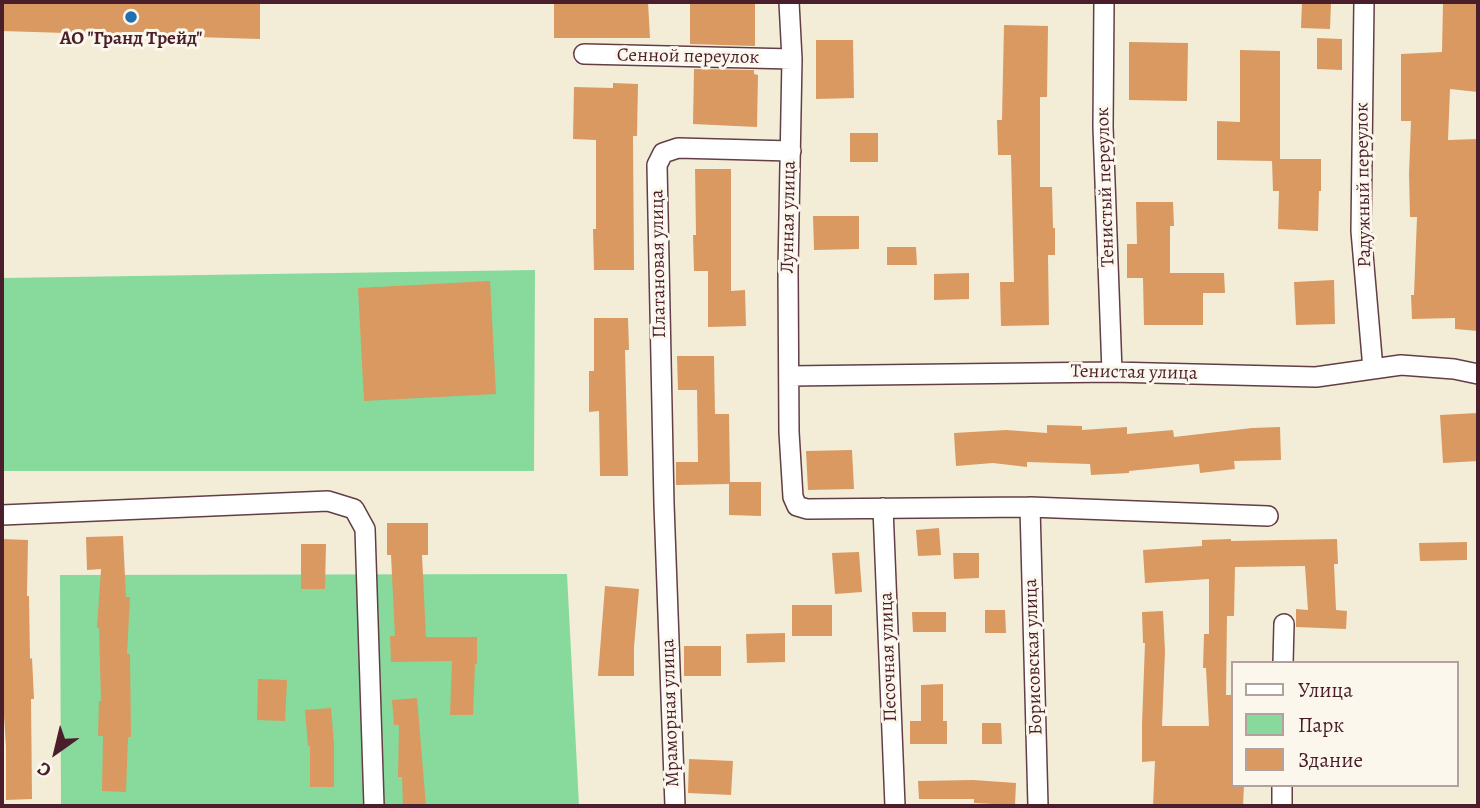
<!DOCTYPE html>
<html>
<head>
<meta charset="utf-8">
<style>
  body { margin:0 }
  #map { position:relative; width:1480px; height:808px; overflow:hidden; background:#f3edd7; font-family:Alegreya,serif }
  canvas { display:block }
  .frame { position:absolute; inset:0; border:4px solid #4a1f2b; pointer-events:none }
  .legend { position:absolute; left:1231px; top:661px; width:228px; height:126px; box-sizing:border-box; background:#fbf7ec; border:2px solid #b4a19f; margin:0; padding:9px 12px; list-style:none; font-size:21px; color:#4a1f2b }
  .legend li { display:flex; align-items:center; gap:14px; height:35px }
  .legend b { width:35px; border:2px solid #b4a19f }
  .north { position:absolute; left:21px; top:717px; width:70px; height:70px; -webkit-text-stroke:5px #fbf7ec; paint-order:stroke; rotate:214deg; font-size:19px; font-weight:700; line-height:28px; text-align:center; color:#4a1f2b }
  .north::after { content:''; display:block; margin:auto; width:24px; height:32px; background:#4a1f2b; clip-path:polygon(50% 0,100% 100%,50% 72%,0 100%) }
</style>
</head>
<body>
<div id="map">
<canvas width="1480" height="808"></canvas>
<div class="frame"></div>
<ul class="legend">
<li><b style="height:9px;background:#fff"></b>Улица</li>
<li><b style="height:19px;background:#87da9b"></b>Парк</li>
<li><b style="height:19px;background:#d99961"></b>Здание</li>
</ul>
<div class="north">С</div>
</div>
<script>
const context = document.querySelector('canvas').getContext('2d');
context.lineJoin = 'round';
function fillPath(path, color) { context.fillStyle = color; context.fill(path, 'evenodd'); }
const poly = rows => new Path2D(rows.map(r => 'M' + r).join(''));
function strokePath(path, color, width, dash) { context.strokeStyle = color; context.lineWidth = width; context.lineCap = dash ? 'butt' : 'round'; context.setLineDash(dash || []); context.stroke(path); }
function drawText(font, color, halo, rows, align = 'center') {
  context.font = font + ' Alegreya,serif'; context.lineWidth = 6; context.setLineDash([]); context.textBaseline = 'middle'; context.strokeStyle = halo; context.fillStyle = color; for (const [text, x, y, turn = 0] of rows) {
    context.save(); context.translate(x, y); context.rotate((+turn || 0) * Math.PI / 180); context.textAlign = isNaN(turn) ? turn : align; if (halo) context.strokeText(text, 0, 0); context.fillText(text, 0, 0); context.restore();
  }
}
fillPath(poly([
  [535,270,534,471,2,471,2,278],
  [567,574,579,806,61,806,60,575]
]), '#87da9b');
fillPath(poly([
  [2,2,260,2,260,39,2,31],
  [554,2,648,2,650,38,554,38],
  [690,2,755,2,755,46,690,44],
  [1302,2,1331,2,1330,29,1301,28],
  [1443,2,1478,2,1478,92,1450,89,1448,140,1478,139,1478,331,1455,329,1455,318,1412,319,1411,295,1414,295,1417,217,1410,217,1409,174,1411,121,1401,121,1401,54,1442,52],
  [1004,25,1048,26,1047,97,1040,97,1040,187,1052,187,1053,228,1055,228,1055,255,1048,255,1049,325,1001,326,1000,282,1014,282,1011,155,998,155,997,120,1002,120],
  [1317,38,1342,39,1342,70,1317,69],
  [816,40,853,40,854,98,816,99],
  [1129,42,1188,43,1187,101,1129,100],
  [1240,50,1280,51,1280,159,1321,159,1321,191,1319,191,1318,231,1278,229,1279,191,1273,191,1272,161,1217,160,1217,121,1240,122],
  [694,69,754,70,754,74,758,75,757,127,693,124],
  [613,83,638,84,637,136,633,136,634,270,594,270,593,229,596,229,596,140,573,139,574,87,613,88],
  [850,133,878,133,878,162,850,162],
  [695,169,731,169,731,291,745,290,746,326,708,327,708,271,694,271,693,235,696,235],
  [1136,202,1173,202,1174,226,1170,226,1170,273,1224,273,1225,293,1203,293,1203,325,1144,325,1143,278,1127,278,1127,244,1137,244],
  [813,216,859,216,859,249,814,250],
  [887,247,916,247,917,265,887,265],
  [969,273,969,299,934,300,934,274],
  [1334,280,1335,324,1296,325,1294,282],
  [490,281,496,394,364,401,358,288],
  [594,318,628,318,629,350,625,350,628,476,600,476,599,411,589,412,589,371,594,371],
  [677,356,714,356,715,414,729,414,730,482,761,482,761,516,729,515,729,484,676,485,676,462,698,462,697,390,678,390],
  [1477,413,1478,461,1443,463,1440,415],
  [1047,425,1082,426,1082,430,1127,427,1127,434,1173,430,1174,437,1252,428,1280,427,1281,460,1234,461,1235,469,1200,473,1199,464,1129,471,1129,473,1091,475,1090,464,1027,462,1027,467,993,463,956,466,954,433,1006,430,1047,433],
  [852,450,854,489,808,490,806,451],
  [387,523,428,523,428,555,422,555,426,637,477,637,477,664,475,664,473,715,450,715,452,661,391,662,390,636,395,636,391,555,387,555],
  [939,528,941,555,918,556,916,530],
  [123,536,126,597,130,597,127,654,130,654,131,737,128,737,126,792,102,791,103,736,98,736,99,701,101,701,99,628,97,628,101,569,87,570,86,537],
  [2,539,28,540,27,596,29,596,30,659,32,658,34,699,31,699,32,799,6,800,6,747,3,700,2,700],
  [1231,539,1231,541,1337,539,1338,564,1334,564,1336,610,1347,611,1346,629,1296,627,1296,609,1308,610,1305,566,1235,567,1234,616,1227,616,1226,695,1233,695,1233,785,1244,785,1243,806,1153,806,1155,761,1142,762,1142,724,1145,643,1143,643,1142,612,1163,611,1165,651,1162,726,1209,726,1206,668,1203,668,1204,634,1209,634,1209,579,1145,583,1143,550,1202,546,1202,540],
  [1467,542,1467,560,1420,561,1419,543],
  [301,544,326,544,325,589,301,589],
  [859,552,862,592,835,594,832,553],
  [953,553,979,553,979,578,954,579],
  [605,586,639,589,634,647,634,676,598,676],
  [792,605,832,605,832,636,792,636],
  [985,610,1005,610,1006,633,985,633],
  [912,612,946,612,946,632,913,632],
  [785,633,785,662,747,663,746,634],
  [684,646,721,646,721,676,684,676],
  [258,679,287,680,285,721,257,720],
  [943,684,943,721,947,721,947,744,910,744,910,721,921,721,921,685],
  [417,698,426,806,403,806,402,777,398,777,399,725,394,725,392,700],
  [331,708,334,744,334,787,310,787,310,746,308,746,305,710],
  [982,723,1001,723,1002,744,982,744],
  [689,759,733,761,731,795,688,793],
  [973,780,1016,783,1015,805,974,803,974,799,919,799,918,781]
]), '#d99961');
const minor = poly([
  [789,2,792,59,788,270,789,432,793,497,797,506,807,509,1030,507,1268,516],
  [1104,2,1103,127,1112,372],
  [1364,2,1361,231,1373,369],
  [584,54,792,59],
  [789,376,1112,372,1316,377,1401,365,1454,369,1478,374],
  [1030,507,1038,806],
  [883,508,895,806],
  [2,515,328,501,354,509,365,529,374,806],
  [1283,663,1284,624],
  [675,806,664,504,657,165,663,153,678,148,791,151],
  [1282,806,1282,785]
]);
strokePath(minor, '#633e45', 22);
strokePath(minor, '#fff', 19);
for (const [x, y, r, color] of [
  [131,17,7,"#1f6fb2"]
]) { const dot = new Path2D(); dot.arc(x, y, r, 0, 2 * Math.PI); context.fillStyle = color; context.fill(dot); strokePath(dot, '#fbf7ec', 2.5); }
drawText('bold 19px', '#4a1f2b', '#fbf7ec', [
  ["АО \"Гранд Трейд\"",131,39]
]);
drawText('19px', '#4a1f2b', '#fbf7ec', [
  ["Сенной переулок",688,57,1],
  ["Радужный переулок",1364,185,-91],
  ["Тенистый переулок",1106,187,-92],
  ["Лунная улица",789,217,-89],
  ["Платановая улица",659,264,-91],
  ["Тенистая улица",1134,373,1],
  ["Песочная улица",889,657,-92],
  ["Борисовская улица",1034,657,-92],
  ["Мраморная улица",671,713,-92]
]);
</script>
</body>
</html>
